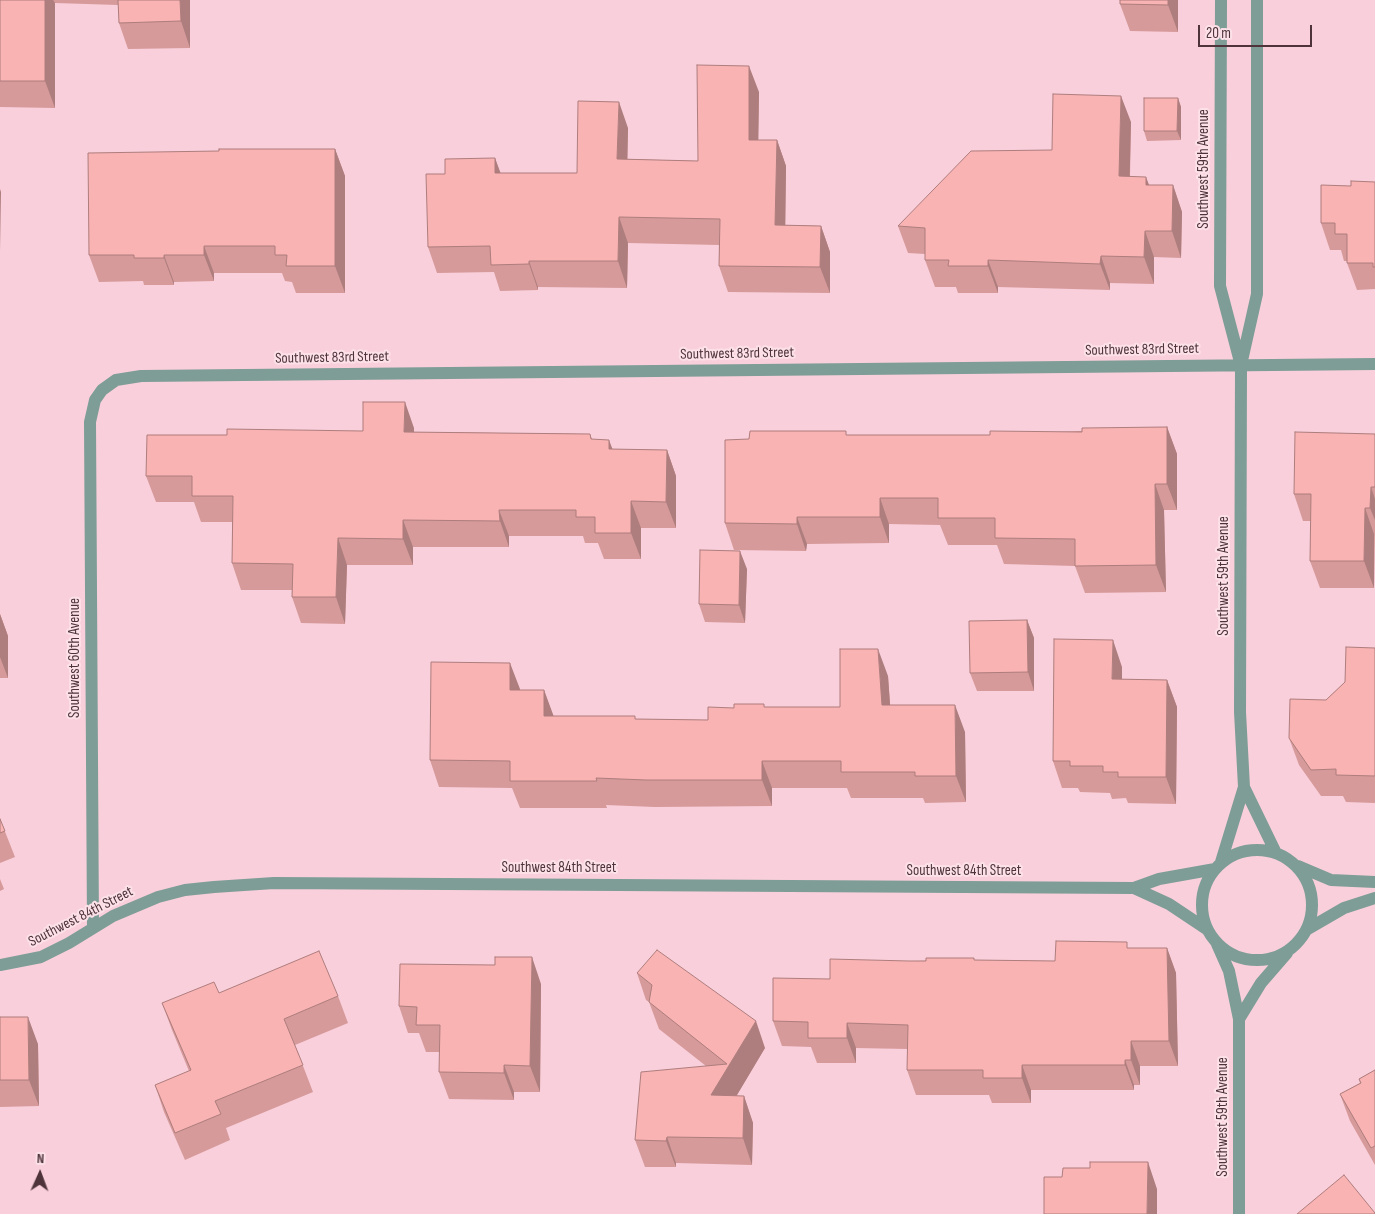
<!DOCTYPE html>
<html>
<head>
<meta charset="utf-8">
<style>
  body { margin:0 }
  #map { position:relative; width:1375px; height:1214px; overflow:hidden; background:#f9cfdb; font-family:"Sofia Sans Condensed",sans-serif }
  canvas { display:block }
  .north { position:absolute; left:15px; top:1149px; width:50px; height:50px; -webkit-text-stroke:4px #fde1e9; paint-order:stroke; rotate:2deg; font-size:14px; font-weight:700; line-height:20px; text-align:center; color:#4e333b }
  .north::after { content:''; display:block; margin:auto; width:18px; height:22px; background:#4e333b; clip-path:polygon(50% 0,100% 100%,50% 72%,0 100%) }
  .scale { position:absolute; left:1198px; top:25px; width:114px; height:22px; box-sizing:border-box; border:2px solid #4e333b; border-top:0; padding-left:6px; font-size:15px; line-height:18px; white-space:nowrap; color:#4e333b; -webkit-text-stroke:4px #fde1e9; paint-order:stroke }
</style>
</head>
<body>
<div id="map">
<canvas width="1375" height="1214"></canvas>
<div class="north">N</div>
<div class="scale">20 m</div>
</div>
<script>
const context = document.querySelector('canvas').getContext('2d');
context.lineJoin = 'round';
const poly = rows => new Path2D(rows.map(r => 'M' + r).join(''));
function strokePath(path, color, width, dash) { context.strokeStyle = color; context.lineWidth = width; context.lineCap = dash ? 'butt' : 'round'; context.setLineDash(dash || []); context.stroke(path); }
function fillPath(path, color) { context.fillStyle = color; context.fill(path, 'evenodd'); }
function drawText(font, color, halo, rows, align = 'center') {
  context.font = font + ' "Sofia Sans Condensed",sans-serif'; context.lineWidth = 4; context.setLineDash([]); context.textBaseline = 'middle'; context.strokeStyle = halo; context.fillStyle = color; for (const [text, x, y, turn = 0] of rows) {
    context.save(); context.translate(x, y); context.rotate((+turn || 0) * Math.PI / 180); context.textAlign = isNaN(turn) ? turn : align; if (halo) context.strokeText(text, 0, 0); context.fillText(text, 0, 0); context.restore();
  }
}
strokePath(poly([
  [1221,0,1220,286,1240,362],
  [1257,0,1257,294,1241,365,1240,712,1244,787,1276,853],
  '1202 905a55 55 0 1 1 110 0a55 55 0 1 1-110 0Z',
  [1221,862,1244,787],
  [1298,866,1331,880,1375,882],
  [1134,888,1169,904,1208,930],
  [93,928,90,422,95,400,102,390,116,380,141,376,1375,364],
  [1306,930,1344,908,1375,898],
  [1217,944,1229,971,1239,1019,1239,1214],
  [0,965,41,957,69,943,113,916,158,897,185,890,214,887,274,883,1134,888,1159,879,1215,869],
  [1239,1019,1261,983,1287,953]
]), '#7d9d96', 12);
fillPath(poly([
  [0,0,190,0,190,48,128,49,119,23,118,5,55,3,55,108,0,107],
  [1178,0,1178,32,1130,31,1120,4],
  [759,92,758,140,777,140,786,166,785,225,821,226,830,252,830,293,728,292,719,266,719,245,628,243,627,288,538,287,538,290,500,291,494,272,437,273,428,247,445,174,495,158,500,173,577,173,628,128,627,159,698,161],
  [1178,98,1181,107,1181,140,1147,141,1144,131],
  [1131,122,1130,177,1149,185,1173,185,1182,212,1181,258,1154,257,1154,284,1110,283,1110,290,998,287,998,293,958,293,956,287,935,287,925,260,925,254,908,253,898,226,1052,150],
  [335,149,345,176,345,293,296,293,292,282,285,281,282,273,214,273,214,281,174,282,174,285,144,285,143,281,99,282,89,255,219,151],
  [1375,182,1375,289,1357,290,1347,263,1347,261,1344,261,1341,250,1330,250,1321,223,1351,186],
  [1167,427,1177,454,1177,510,1164,510,1166,592,1085,593,1075,566,1004,564,997,545,948,545,940,525,889,524,889,543,807,544,806,551,734,550,725,523,749,439,847,435,990,435],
  [414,428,414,432,590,434,592,439,612,449,667,450,676,476,676,528,641,528,641,559,604,559,598,543,585,543,583,536,509,536,509,547,413,547,413,565,347,565,345,624,301,623,292,597,292,590,241,590,232,563,232,522,201,522,194,502,156,502,146,476,227,435,363,431],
  [1375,434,1375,534,1374,588,1320,588,1310,561,1311,521,1303,521,1294,494],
  [747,569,745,623,705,622,699,604],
  [0,614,8,636,8,678,0,678],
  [1027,620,1034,638,1034,691,977,691,970,673],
  [1375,648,1375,803,1346,802,1343,796,1321,796,1299,765,1289,738,1326,700,1345,682],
  [1122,667,1122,679,1167,680,1177,707,1176,804,1128,803,1126,798,1112,799,1110,793,1080,792,1078,788,1062,788,1053,761],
  [888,676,890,705,965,732,966,802,925,803,923,798,851,798,847,788,772,788,772,806,655,807,606,805,607,808,520,808,512,788,439,787,430,760,520,689,520,690,544,690,553,716,636,719,708,720,734,708,840,707],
  [0,819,15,857,0,863],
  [0,879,4,889,0,891],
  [1129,948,1167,948,1176,973,1178,1066,1140,1066,1140,1085,1134,1085,1134,1090,1031,1090,1031,1103,992,1103,989,1095,916,1095,907,1070,908,1049,856,1048,856,1063,817,1063,811,1047,782,1046,773,1021,909,961,974,960,1055,961],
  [637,973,765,1048,736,1096,744,1096,753,1123,752,1165,676,1163,676,1167,645,1167,635,1140,706,1066,659,1029,649,1002,646,1000],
  [541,984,540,1092,514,1092,514,1100,449,1099,439,1072,440,1052,426,1052,419,1033,408,1033,399,1006],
  [219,993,338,996,348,1023,295,1045,313,1092,226,1128,230,1140,185,1160,164,1112,155,1085,189,1071,172,1030,162,1003],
  [0,1017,38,1044,39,1106,0,1107],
  [1375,1070,1375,1165,1350,1121,1340,1094,1360,1083,1359,1079]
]), '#d69a9a');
fillPath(poly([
  [45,0,53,0,55,3,55,108,45,81],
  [180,0,190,0,190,48,181,21],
  [1168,0,1178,0,1178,32,1168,5],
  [749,66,759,92,758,166,749,140],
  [1121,96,1131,122,1129,203,1119,176],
  [1178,98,1181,107,1181,140,1177,131],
  [619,102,628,128,627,185,617,159],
  [777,140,786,166,785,251,775,225],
  [335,149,345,176,345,293,335,266],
  [495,158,505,185,495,173],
  [1146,177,1156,203,1146,185],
  [1173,185,1182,212,1181,258,1172,231],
  [0,189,1,192,0,251],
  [619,217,628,243,627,288,618,261],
  [821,226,830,252,830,293,820,267],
  [1145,231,1154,257,1154,284,1144,257],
  [204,246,214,273,214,281,204,255],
  [164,255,174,282,174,285,164,258],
  [1101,256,1110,283,1110,290,1100,264],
  [988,260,998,287,998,293,988,266],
  [529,261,538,287,538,290,529,264],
  [405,402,414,428,414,458,404,432],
  [1167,427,1177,454,1177,510,1167,484],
  [609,440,619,466,609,449],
  [667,450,676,476,676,528,666,502],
  [1155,484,1164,510,1166,592,1156,565],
  [1371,487,1375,499,1375,520,1370,508],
  [880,498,889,524,889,543,880,517],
  [631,501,641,528,641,559,631,533],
  [1365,508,1374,534,1374,588,1364,561],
  [499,510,509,536,509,547,500,521],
  [797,517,807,544,806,551,797,524],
  [403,520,413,547,413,565,403,539],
  [338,538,347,565,345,624,336,597],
  [740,551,747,569,745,623,739,605],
  [0,614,8,636,8,678,0,657],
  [1027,620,1034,638,1034,691,1028,672],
  [1113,640,1122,667,1122,706,1112,679],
  [878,649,888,676,892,731,882,705],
  [510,663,520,689,520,717,510,690],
  [1167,680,1177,707,1176,804,1166,777],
  [544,690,554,717,544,716],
  [955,705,965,732,966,802,956,776],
  [762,761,772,788,772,806,762,780],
  [1167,948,1176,973,1178,1066,1169,1041],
  [532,957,541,984,540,1092,530,1066],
  [28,1017,38,1044,39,1106,29,1080],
  [756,1021,765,1048,721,1122,711,1095],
  [847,1023,856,1048,856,1063,847,1038],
  [1131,1041,1140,1066,1140,1085,1131,1060],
  [1125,1060,1134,1085,1134,1090,1125,1065],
  [504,1065,514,1092,514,1100,504,1073],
  [1022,1065,1031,1090,1031,1103,1022,1078],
  [744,1096,753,1123,752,1165,743,1138],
  [667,1137,676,1163,676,1167,666,1141],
  [1148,1162,1157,1189,1157,1214,1147,1214]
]), '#ae7d7d');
const building = poly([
  [0,0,45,0,45,81,0,81,0,0],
  [118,0,180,0,181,21,119,23,118,0],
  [1120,0,1168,0,1168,5,1120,4,1120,0],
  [697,65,749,66,749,140,777,140,775,225,821,226,820,267,719,266,720,219,619,217,618,261,529,261,529,264,491,265,490,246,428,247,426,174,445,174,445,159,495,158,495,173,577,173,578,101,619,102,617,159,698,161,697,65],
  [1053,94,1121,96,1119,176,1146,177,1146,185,1173,185,1172,231,1145,231,1144,257,1101,256,1100,264,988,260,988,266,948,266,949,260,925,260,925,228,898,226,971,151,1052,150,1053,94],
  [1144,98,1178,98,1177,131,1144,131,1144,98],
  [219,149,335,149,335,266,286,266,287,255,275,255,275,246,204,246,204,255,164,255,164,258,134,258,134,255,89,255,88,153,219,151,219,149],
  [1351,181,1375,182,1375,267,1373,267,1373,263,1347,263,1347,234,1335,234,1335,223,1321,223,1321,185,1351,186,1351,181],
  [363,402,405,402,404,432,590,434,591,439,609,440,609,449,667,450,666,502,631,501,631,533,595,533,595,517,576,517,576,510,499,510,500,521,403,520,403,539,338,538,336,597,292,597,293,564,232,563,233,496,192,496,192,476,146,476,147,435,227,435,227,429,363,431,363,402],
  [1167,427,1167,484,1155,484,1156,565,1075,566,1075,539,995,538,995,518,938,518,938,498,880,498,880,517,797,517,797,524,725,523,725,440,749,439,750,431,846,431,846,435,990,435,990,431,1082,432,1082,428,1167,427],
  [1295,432,1375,434,1375,487,1371,487,1370,508,1365,508,1364,561,1310,561,1311,494,1294,494,1295,432],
  [700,550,740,551,739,605,699,604,700,550],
  [1027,620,1028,672,970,673,969,621,1027,620],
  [1054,639,1113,640,1112,679,1167,680,1166,777,1118,777,1118,772,1103,772,1103,766,1070,766,1070,761,1053,761,1054,639],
  [1346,647,1375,648,1375,776,1336,775,1336,769,1311,770,1289,738,1290,699,1326,700,1345,682,1346,647],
  [840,649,878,649,882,705,955,705,956,776,915,776,915,772,841,772,841,761,762,761,762,780,646,780,596,778,597,781,510,781,510,761,430,760,431,662,510,663,510,690,544,690,544,716,635,716,635,719,708,720,708,707,734,708,734,704,764,704,764,707,840,707,840,649],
  [0,819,5,831,0,833,0,819],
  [1056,941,1127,942,1127,948,1167,948,1169,1041,1131,1041,1131,1060,1125,1060,1125,1065,1022,1065,1022,1078,983,1078,983,1070,907,1070,908,1025,847,1023,847,1038,808,1038,808,1022,773,1021,773,978,830,979,830,959,909,961,926,961,926,958,974,958,974,960,1055,961,1056,941],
  [657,950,756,1021,711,1095,744,1096,743,1138,667,1137,666,1141,635,1140,641,1072,727,1064,649,1002,652,985,637,973,657,950],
  [319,951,338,996,284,1019,303,1065,215,1101,221,1114,175,1133,155,1085,191,1070,162,1003,214,982,219,993,319,951],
  [495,957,532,957,530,1066,504,1065,504,1073,439,1072,440,1025,416,1025,417,1007,399,1006,400,964,495,965,495,957],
  [0,1017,28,1017,29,1080,0,1080,0,1017],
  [1375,1070,1375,1146,1371,1148,1340,1094,1361,1083,1359,1079,1375,1070],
  [1090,1162,1148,1162,1147,1214,1044,1214,1044,1177,1062,1177,1063,1168,1090,1168,1090,1162],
  [1344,1175,1375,1213,1375,1214,1297,1214,1344,1175]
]);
fillPath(building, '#f9b3b3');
strokePath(building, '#ae7d7d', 1);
drawText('15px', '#4e333b', '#fde1e9', [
  ["Southwest 59th Avenue",1204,169,-90],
  ["Southwest 83rd Street",1142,350,-1],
  ["Southwest 83rd Street",737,354,-1],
  ["Southwest 83rd Street",332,358,-1],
  ["Southwest 59th Avenue",1224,576,-90],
  ["Southwest 60th Avenue",75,658,-90],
  ["Southwest 84th Street",559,868],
  ["Southwest 84th Street",964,871],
  ["Southwest 84th Street",81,917,-27],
  ["Southwest 59th Avenue",1223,1117,-90]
]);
</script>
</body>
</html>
